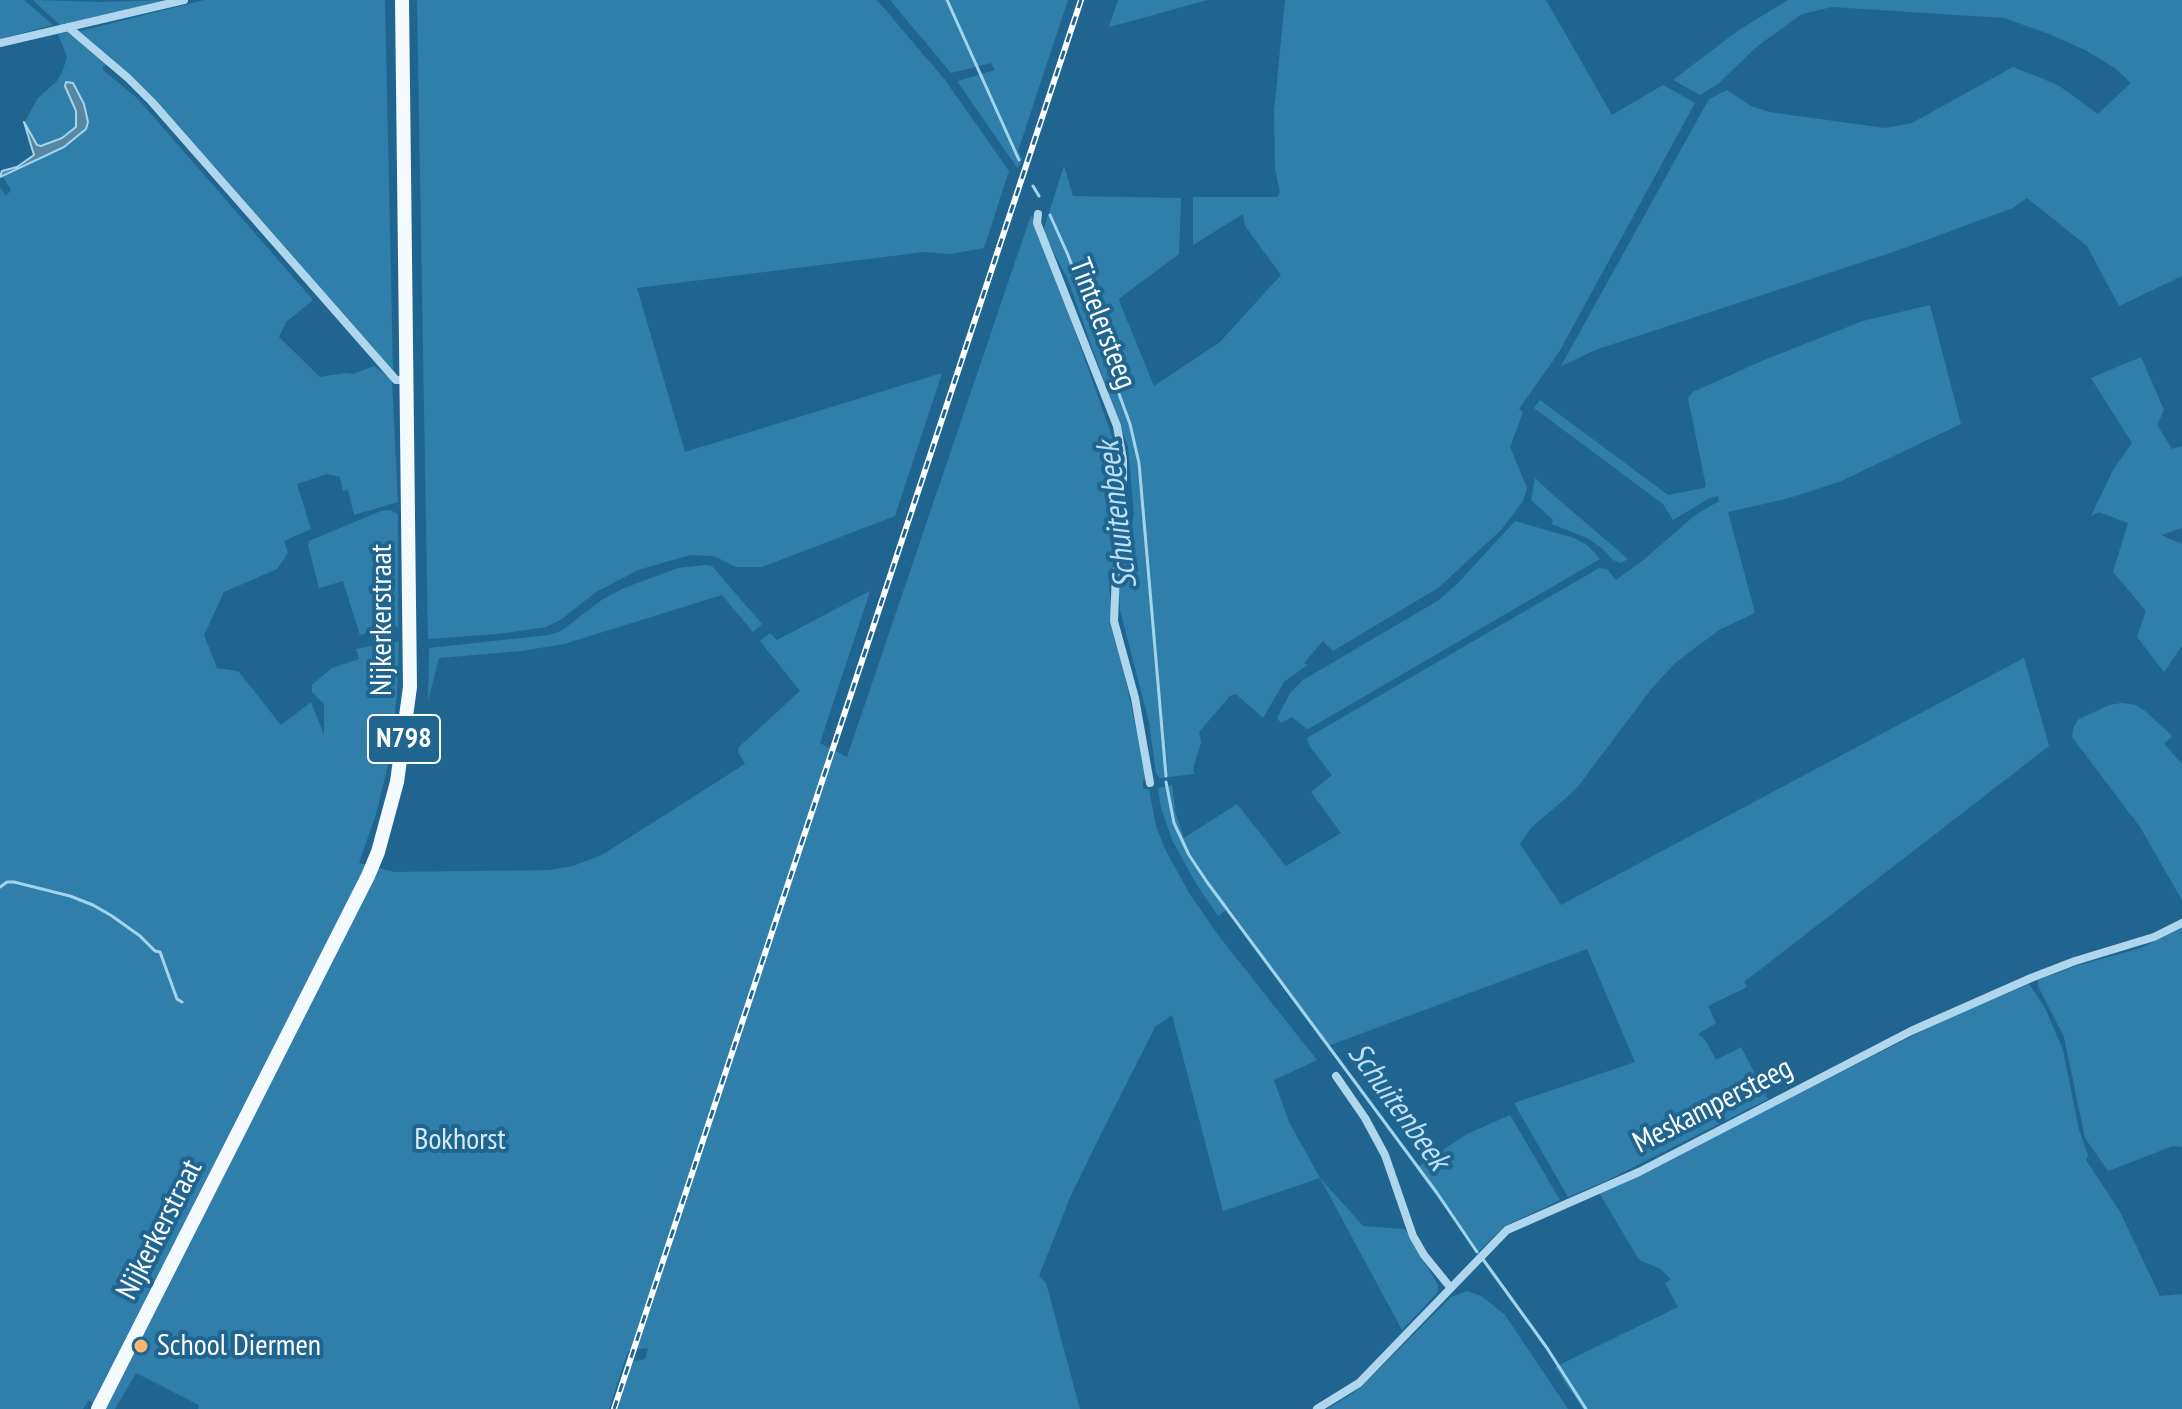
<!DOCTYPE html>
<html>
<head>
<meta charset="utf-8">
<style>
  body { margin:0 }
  canvas { display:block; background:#20658f }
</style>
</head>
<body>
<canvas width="2182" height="1409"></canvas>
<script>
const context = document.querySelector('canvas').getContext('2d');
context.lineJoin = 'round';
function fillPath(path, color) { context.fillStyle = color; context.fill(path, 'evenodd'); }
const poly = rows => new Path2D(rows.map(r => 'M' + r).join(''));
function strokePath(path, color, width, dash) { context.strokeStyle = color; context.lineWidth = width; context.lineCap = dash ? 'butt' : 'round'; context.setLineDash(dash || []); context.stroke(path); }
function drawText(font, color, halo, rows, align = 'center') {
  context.font = font + ' "PT Sans Narrow",sans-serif'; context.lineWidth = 8; context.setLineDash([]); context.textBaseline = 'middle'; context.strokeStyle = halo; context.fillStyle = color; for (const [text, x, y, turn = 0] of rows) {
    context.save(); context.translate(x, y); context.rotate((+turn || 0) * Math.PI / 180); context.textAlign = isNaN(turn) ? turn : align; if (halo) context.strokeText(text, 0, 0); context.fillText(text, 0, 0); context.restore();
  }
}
fillPath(poly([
  [0,0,24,0,53,25,0,39],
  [33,0,99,2,169,0,61,26],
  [204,0,385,0,393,372,183,135,77,32],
  [417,0,877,0,945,80,1009,171,984,248,951,254,924,252,637,288,685,452,942,373,895,516,762,567,736,567,714,556,690,555,638,570,596,592,562,619,546,627,498,634,428,639],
  [890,0,1068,0,1018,151,1022,159,1018,169,959,84,958,81,995,70,991,63,951,73],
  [1118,0,1208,0,1109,27],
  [1285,0,1546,0,1612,115,1663,85,1695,103,1559,352,1519,409,1523,412,1510,447,1527,488,1523,501,1501,530,1438,588,1333,651,1323,641,1304,663,1307,665,1284,682,1263,718,1236,694,1230,696,1199,732,1201,742,1193,769,1194,774,1160,778,1156,773,1149,722,1120,610,1119,586,1134,514,1128,447,1068,280,1043,231,1064,166,1073,196,1181,198,1179,254,1120,298,1119,301,1154,386,1220,342,1281,275,1245,226,1243,214,1193,245,1193,197,1277,197,1280,192,1275,169,1274,112],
  [1788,0,2182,0,2182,276,2119,306,2087,246,2027,198,2013,208,1896,251,1598,349,1561,366,1709,99,1727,90,1751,106,1769,112,1885,128,1912,123,2013,67,2058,85,2098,114,2131,83,2115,68,2085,50,2049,34,2004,18,1832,7,1802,14,1755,48,1718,84,1700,95,1673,80,1739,30],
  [67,32,108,64,103,67,103,70,138,99,313,300,286,322,279,337,320,377,346,373,353,374,374,366,392,380,398,502,354,515,348,490,343,491,340,477,327,474,297,484,311,529,284,541,288,553,277,569,224,592,204,635,217,668,238,671,281,725,311,702,324,735,324,704,312,692,312,685,332,668,359,659,356,649,399,641,397,695,389,761,376,814,359,863,395,872,550,870,573,866,602,855,745,764,738,752,739,747,800,691,760,641,770,633,777,640,870,591,820,743,847,757,1031,215,1052,266,1116,448,1119,473,1116,514,1120,516,1118,544,1109,582,1111,613,1147,778,1143,780,1143,789,1149,789,1156,826,1165,849,1189,893,1218,935,1317,1060,1274,1080,1289,1122,1320,1178,1363,1226,1405,1229,1438,1285,1438,1292,1402,1330,1320,1178,1223,1211,1172,1015,1155,1027,1102,1132,1071,1195,1039,1276,1046,1283,1080,1409,614,1409,630,1362,645,1359,648,1348,628,1351,609,1409,198,1409,199,1405,136,1373,115,1409,100,1409,89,1400,83,1409,0,1409,0,187,6,196,11,190,3,177,64,147,86,129,87,115,65,86,76,111,78,124,72,132,41,146,37,145,25,122,37,99,57,81,63,70,67,57,58,34],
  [1930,305,1961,424,1839,482,1786,499,1728,512,1755,613,1719,630,1675,663,1652,688,1576,789,1531,828,1520,844,1561,905,2024,658,2049,746,1744,982,1747,987,1708,1006,1716,1023,1698,1034,1706,1041,1716,1060,1741,1047,1768,1099,1606,1181,1568,1197,1514,1103,1635,1062,1587,949,1328,1046,1229,908,1218,916,1197,885,1173,842,1161,808,1158,788,1172,785,1175,811,1184,838,1237,804,1286,866,1341,833,1311,792,1332,775,1310,747,1307,738,1599,568,1607,569,1616,580,1646,558,1694,516,1719,501,1718,496,1708,499,1673,520,1663,504,1534,408,1540,400,1668,495,1704,488,1706,486,1688,398,1693,392,1764,360,1863,321],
  [2141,357,2164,410,2157,425,2172,449,2182,446,2182,528,2161,535,2182,544,2182,646,2164,672,2137,637,2146,611,2113,572,2128,523,2099,512,2091,516,2113,470,2132,443,2091,378],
  [1535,478,1552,494,1628,559,1621,563,1613,560,1602,548,1587,538,1552,524,1553,520,1531,500],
  [390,510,398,514,398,626,360,635,343,581,319,588,308,545,309,541,381,511],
  [1515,521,1574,538,1587,545,1600,559,1310,728,1307,729,1292,717,1281,723,1277,718,1290,693,1303,680,1439,600,1459,582],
  [705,565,712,566,762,624,753,632,722,595,564,644,521,651,439,658,428,701,429,648,549,635,561,631,603,599,624,588,678,568],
  [2122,703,2136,705,2145,711,2172,736,2164,744,2182,764,2182,900,2140,827,2072,737,2074,726,2079,719,2109,705],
  [2182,928,2182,1147,2173,1146,2108,1171,2085,1138,2064,1037,2038,986,2038,980,2076,966,2141,948],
  [2029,984,2045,1008,2063,1050,2079,1130,2088,1155,2086,1160,2119,1210,2160,1296,2182,1294,2182,1409,1583,1409,1555,1367,1678,1307,1665,1283,1671,1280,1661,1269,1639,1260,1600,1194,1934,1025],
  [1510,1115,1560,1200,1505,1226,1478,1252,1416,1168,1467,1134],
  [1467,1291,1481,1296,1505,1315,1568,1409,1327,1409,1353,1393,1368,1380,1451,1297]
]), '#307faa');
const water = poly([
  [66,82,73,83,84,104,88,122,86,129,64,147,0,177,2,171,17,167,34,155,24,122,37,145,41,146,62,138,76,127,76,111,65,86,66,82]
]);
fillPath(water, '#5787a2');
strokePath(water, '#a2d4ee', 2);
strokePath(poly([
  [947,0,1019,160],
  [1033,186,1039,196],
  [1050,215,1068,255,1130,424,1139,463,1166,776],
  [1166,782,1174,823,1189,855,1207,882,1437,1193,1477,1252],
  [0,887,7,882,14,882,70,896,93,905,112,916,140,936,155,951,160,952,177,999,182,1002],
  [1482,1258,1547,1348,1586,1409]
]), '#a2d4ee', 3);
strokePath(poly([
  [68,27,128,78,152,102,396,380,406,380],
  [0,43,184,0],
  [1038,214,1037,223,1117,426,1123,460,1123,542,1116,572,1114,621,1135,698,1150,783],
  [1336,1076,1365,1118,1385,1155,1413,1236,1424,1255,1450,1287],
  [1317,1409,1359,1383,1507,1230,1639,1172,1911,1031,2031,978,2075,961,2154,937,2182,923]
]), '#afd6ec', 8);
strokePath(poly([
  [98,1409,368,876,378,852,397,782,410,687,402,0]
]), '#f5faff', 14);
const rail = poly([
  [614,1409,1081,0]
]);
strokePath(rail, '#fff', 6);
strokePath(rail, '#20658f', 3, [9]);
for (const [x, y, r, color] of [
  [141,1346,8,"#fab86f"]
]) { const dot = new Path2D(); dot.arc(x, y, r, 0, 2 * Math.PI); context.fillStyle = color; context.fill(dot); strokePath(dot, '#20658f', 3); }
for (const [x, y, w] of [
  [404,739,72]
]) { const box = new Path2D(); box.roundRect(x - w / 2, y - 24, w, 48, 6); context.fillStyle = '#20658f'; context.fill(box); strokePath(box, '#fff', 2); }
drawText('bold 28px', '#fff', null, [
  ["N798",404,739]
]);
drawText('30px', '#fff', '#20658f', [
  ["Tintelersteeg",1102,324,69],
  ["Nijkerkerstraat",382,620,-90],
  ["Meskampersteeg",1713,1106,-27],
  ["Nijkerkerstraat",160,1230,-63]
]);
drawText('30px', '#d4ecf9', '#20658f', [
  ["Bokhorst",460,1140]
]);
drawText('30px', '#fff', '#20658f', [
  ["School Diermen",157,1346]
], 'left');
drawText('italic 32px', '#bbdff3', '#20658f', [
  ["Schuitenbeek",1118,515,-97],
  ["Schuitenbeek",1398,1107,54]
]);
</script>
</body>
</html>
